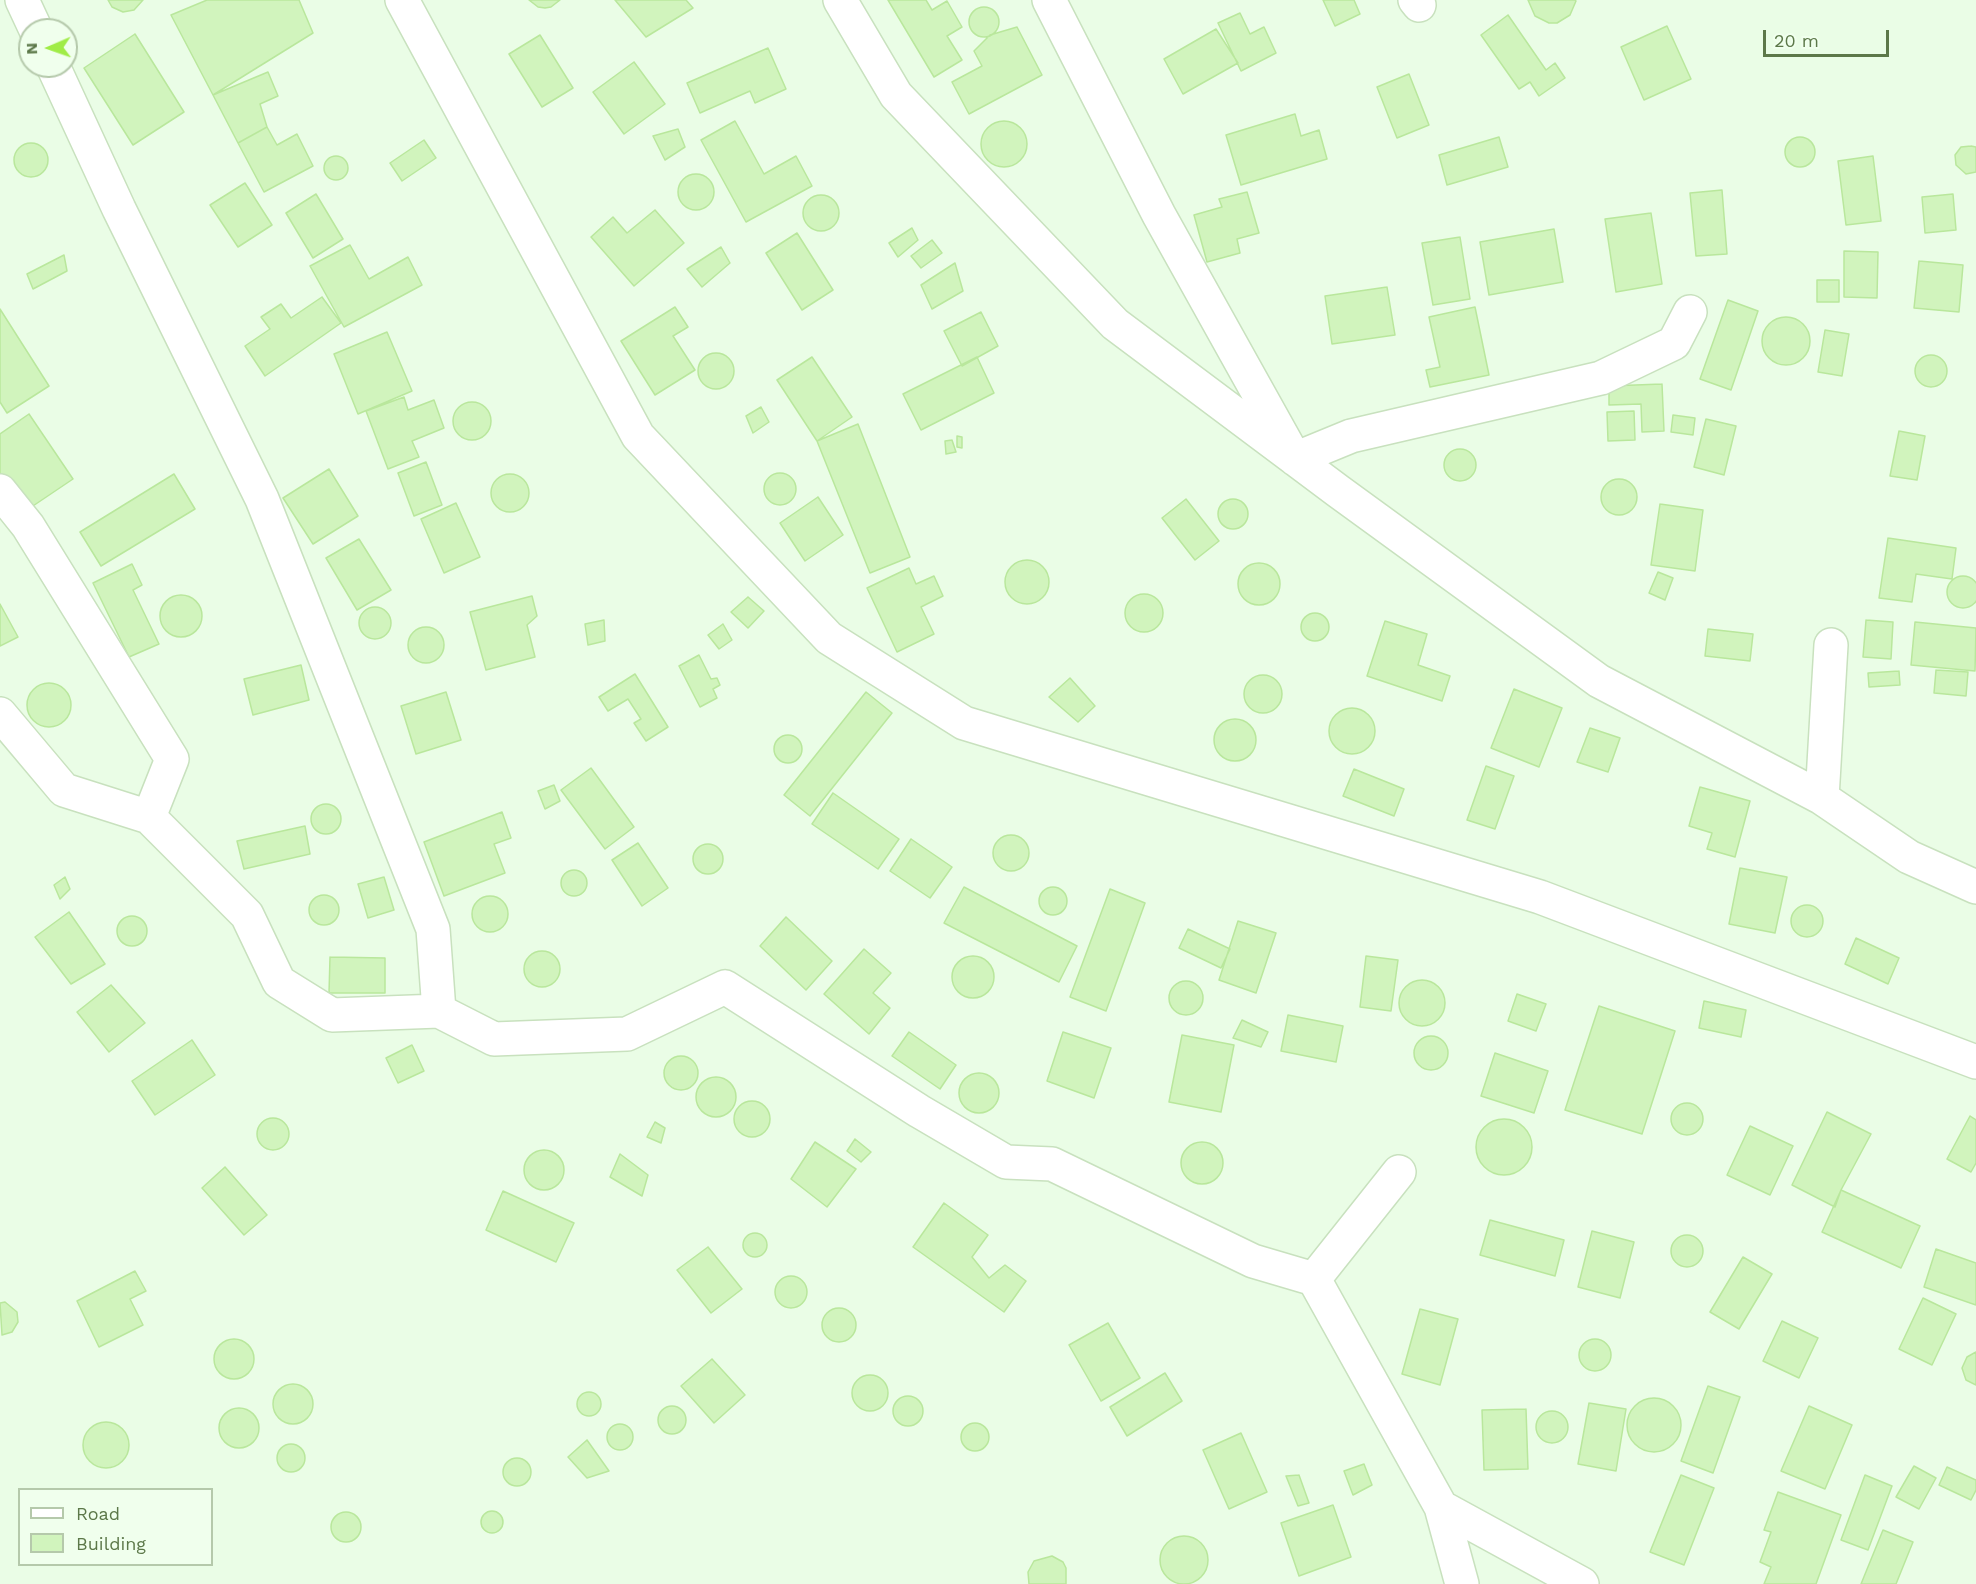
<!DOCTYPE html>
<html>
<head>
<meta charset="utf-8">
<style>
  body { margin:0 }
  #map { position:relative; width:1976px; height:1584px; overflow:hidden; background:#eafde6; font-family:"Work Sans",sans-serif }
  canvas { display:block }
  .legend { position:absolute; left:18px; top:1488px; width:195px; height:78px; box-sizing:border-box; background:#f0ffed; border:2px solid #b5c9ab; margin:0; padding:8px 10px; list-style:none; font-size:18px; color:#5c7849 }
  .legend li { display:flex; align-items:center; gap:12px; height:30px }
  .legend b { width:30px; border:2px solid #b5c9ab }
  .north { position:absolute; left:18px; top:18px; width:60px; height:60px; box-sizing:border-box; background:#f0ffed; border:2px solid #b5c9ab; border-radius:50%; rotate:268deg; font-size:16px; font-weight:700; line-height:24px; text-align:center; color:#5c7849 }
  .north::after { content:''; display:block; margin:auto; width:21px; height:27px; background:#a0ec47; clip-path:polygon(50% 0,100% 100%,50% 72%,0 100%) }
  .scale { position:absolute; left:1763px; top:30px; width:126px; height:27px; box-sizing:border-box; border:3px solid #5c7849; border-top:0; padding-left:8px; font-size:18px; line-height:21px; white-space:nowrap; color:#5c7849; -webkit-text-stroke:4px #f0ffed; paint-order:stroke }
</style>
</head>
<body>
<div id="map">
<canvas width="1976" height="1584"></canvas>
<ul class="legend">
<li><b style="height:8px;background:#fff"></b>Road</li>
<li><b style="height:16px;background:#d1f4bd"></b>Building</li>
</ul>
<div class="north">N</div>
<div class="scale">20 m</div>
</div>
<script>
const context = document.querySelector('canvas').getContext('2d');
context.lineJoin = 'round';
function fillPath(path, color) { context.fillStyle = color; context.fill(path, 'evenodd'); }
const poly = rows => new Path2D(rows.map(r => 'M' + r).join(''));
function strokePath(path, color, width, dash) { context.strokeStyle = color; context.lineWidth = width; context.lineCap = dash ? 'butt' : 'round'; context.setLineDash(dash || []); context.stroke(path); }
const building = poly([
  [108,0,143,0,134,10,123,12,112,7,108,0],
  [207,0,299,0,313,33,213,95,171,15,207,0],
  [529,0,560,0,551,7,545,8,538,7,529,0],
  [615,0,686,0,693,8,646,37,615,0],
  [888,0,926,0,932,10,947,1,962,27,947,36,962,60,934,77,888,0],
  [1323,0,1354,0,1360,14,1335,26,1323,0],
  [1528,0,1575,0,1576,1,1570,15,1557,23,1549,23,1535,16,1528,0],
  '969 22a15 15 0 1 1 30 0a15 15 0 1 1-30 0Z',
  [1240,13,1250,34,1264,27,1276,53,1241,71,1218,23,1240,13],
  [1508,15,1546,70,1555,63,1565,78,1539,96,1530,82,1519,89,1481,35,1508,15],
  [1667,26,1691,79,1644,100,1621,47,1667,26],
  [1017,27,1042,75,969,114,952,82,982,66,974,51,990,35,1017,27],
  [1216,29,1238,63,1183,94,1164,59,1216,29],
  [135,34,184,112,133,145,84,68,135,34],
  [540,35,573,88,542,107,509,54,540,35],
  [768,48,786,89,755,103,750,91,700,113,687,83,768,48],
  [634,62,665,104,624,134,593,92,634,62],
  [268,72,278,96,260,104,267,127,238,143,213,95,268,72],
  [1409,74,1429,125,1397,138,1377,87,1409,74],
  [1295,114,1301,136,1319,130,1327,159,1241,185,1226,135,1295,114],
  [735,121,764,174,796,156,812,186,746,222,701,140,735,121],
  '981 144a23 23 0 1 1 46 0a23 23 0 1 1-46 0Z',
  [267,127,277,145,297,134,313,166,264,192,238,143,267,127],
  [678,129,685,147,665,160,653,136,678,129],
  [1499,137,1508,167,1447,185,1439,155,1499,137],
  '1785 152a15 15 0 1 1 30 0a15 15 0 1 1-30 0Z',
  [424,140,436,158,402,181,390,163,424,140],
  '14 160a17 17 0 1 1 34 0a17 17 0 1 1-34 0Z',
  [1971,146,1976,147,1976,172,1966,174,1956,165,1955,155,1961,147,1971,146],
  [1873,156,1881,221,1846,225,1838,161,1873,156],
  '324 168a12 12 0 1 1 24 0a12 12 0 1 1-24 0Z',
  '678 192a18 18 0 1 1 36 0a18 18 0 1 1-36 0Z',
  [245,183,272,225,238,247,210,205,245,183],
  [1722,190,1727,254,1696,256,1690,193,1722,190],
  [1247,192,1259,233,1237,239,1240,253,1207,262,1194,215,1222,207,1219,199,1247,192],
  [316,194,343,239,313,258,286,213,316,194],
  [1953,194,1956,230,1925,233,1922,197,1953,194],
  '803 213a18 18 0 1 1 36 0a18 18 0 1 1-36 0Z',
  [655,210,684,243,634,286,591,237,613,217,627,233,655,210],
  [1651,213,1662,284,1616,292,1605,219,1651,213],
  [912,228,918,240,898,257,889,243,912,228],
  [1554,229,1563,282,1489,295,1480,242,1554,229],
  [797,233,833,290,802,310,766,253,797,233],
  [1460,237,1470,299,1433,305,1422,243,1460,237],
  [932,240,942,253,921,268,911,256,932,240],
  [350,245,369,279,408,257,422,285,344,327,310,266,350,245],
  [721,247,730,263,702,287,687,269,721,247],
  [1844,251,1878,252,1877,298,1844,297,1844,251],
  [64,255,67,271,33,289,27,274,64,255],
  [1919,261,1963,265,1959,312,1914,308,1919,261],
  [955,263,963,291,932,309,921,285,955,263],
  [1817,280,1839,280,1839,302,1817,302,1817,280],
  [1387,287,1395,335,1332,344,1325,296,1387,287],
  [322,297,341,323,265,376,245,346,270,329,261,317,281,304,291,318,322,297],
  [1728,300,1758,311,1731,390,1700,379,1728,300],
  [675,307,688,327,673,336,695,370,655,395,621,341,675,307],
  [1475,307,1489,375,1430,387,1426,370,1440,367,1429,317,1475,307],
  [0,309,49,386,7,413,0,402,0,309],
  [981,312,998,346,962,366,944,331,981,312],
  '1762 341a24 24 0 1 1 48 0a24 24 0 1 1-48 0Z',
  [1825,330,1849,334,1842,376,1818,372,1825,330],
  [387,332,412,391,358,414,334,354,387,332],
  '698 371a18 18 0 1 1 36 0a18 18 0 1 1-36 0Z',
  '1915 371a16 16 0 1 1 32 0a16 16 0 1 1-32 0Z',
  [812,357,852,417,817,441,777,380,812,357],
  [977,357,994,393,921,430,903,394,977,357],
  [1662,384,1664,431,1642,432,1641,404,1609,405,1609,386,1662,384],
  [404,397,408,410,434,400,444,428,412,441,419,457,388,469,366,411,404,397],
  '453 421a19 19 0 1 1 38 0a19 19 0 1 1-38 0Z',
  [761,407,769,422,753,433,746,416,761,407],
  [1634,411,1635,440,1608,441,1607,412,1634,411],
  [29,414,73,479,24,512,0,476,0,434,29,414],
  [1673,415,1695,418,1693,435,1671,432,1673,415],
  [1706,419,1736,426,1724,475,1694,467,1706,419],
  [858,424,910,557,870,573,817,441,858,424],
  [1899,431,1925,436,1917,480,1890,476,1899,431],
  [957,436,962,437,962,448,957,447,957,436],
  [952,440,956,452,946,454,945,441,952,440],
  '1444 465a16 16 0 1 1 32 0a16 16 0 1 1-32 0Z',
  [426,462,442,505,414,516,398,473,426,462],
  [329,469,358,516,313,544,283,498,329,469],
  '764 489a16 16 0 1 1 32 0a16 16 0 1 1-32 0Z',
  [174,474,195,509,101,566,80,532,174,474],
  '491 493a19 19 0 1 1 38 0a19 19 0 1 1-38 0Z',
  '1601 497a18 18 0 1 1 36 0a18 18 0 1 1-36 0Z',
  [818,497,843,535,805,561,780,523,818,497],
  [1186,499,1219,541,1195,560,1162,518,1186,499],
  '1218 514a15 15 0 1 1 30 0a15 15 0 1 1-30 0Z',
  [456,503,480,557,444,573,421,519,456,503],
  [1660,504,1703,510,1695,571,1651,565,1660,504],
  [1888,538,1956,548,1952,579,1916,574,1912,602,1879,598,1888,538],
  [359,539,391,590,357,610,326,558,359,539],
  '1005 582a22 22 0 1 1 44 0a22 22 0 1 1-44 0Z',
  '1238 584a21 21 0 1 1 42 0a21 21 0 1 1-42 0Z',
  [132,564,142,585,133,590,159,644,129,657,93,583,132,564],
  [909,568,916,584,934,576,943,596,921,607,934,634,897,652,867,588,909,568],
  [1658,572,1673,578,1665,600,1649,593,1658,572],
  '1947 592a16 16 0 1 1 32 0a16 16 0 1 1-32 0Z',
  '1125 613a19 19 0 1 1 38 0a19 19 0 1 1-38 0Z',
  '160 616a21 21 0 1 1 42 0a21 21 0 1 1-42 0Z',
  [532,596,537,616,527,625,535,657,486,670,470,612,532,596],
  [748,597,764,611,748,628,731,612,748,597],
  [0,604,18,637,0,646,0,604],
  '359 623a16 16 0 1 1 32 0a16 16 0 1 1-32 0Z',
  '1301 627a14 14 0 1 1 28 0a14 14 0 1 1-28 0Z',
  [604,620,605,641,588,645,585,624,604,620],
  [1866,620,1893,622,1891,659,1863,657,1866,620],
  [1385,621,1427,634,1418,665,1450,676,1442,701,1367,676,1385,621],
  [1915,622,1976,628,1975,671,1911,665,1915,622],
  [723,624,732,640,719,649,708,635,723,624],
  '408 645a18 18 0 1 1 36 0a18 18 0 1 1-36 0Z',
  [1708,629,1753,634,1750,661,1705,656,1708,629],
  [699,655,711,679,717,678,720,685,713,689,717,698,700,707,679,666,699,655],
  [301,665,309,700,253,715,244,679,301,665],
  [1936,670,1968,672,1966,696,1934,693,1936,670],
  [1899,671,1900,685,1869,687,1868,673,1899,671],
  [635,674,668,727,646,741,634,723,641,719,628,699,608,711,599,697,635,674],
  '1244 694a19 19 0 1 1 38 0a19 19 0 1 1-38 0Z',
  [1070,678,1095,706,1078,722,1049,697,1070,678],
  '27 705a22 22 0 1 1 44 0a22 22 0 1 1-44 0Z',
  [1514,689,1562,708,1539,767,1491,748,1514,689],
  [446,692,461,740,416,754,401,706,446,692],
  [866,692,892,713,810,816,784,795,866,692],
  '1329 731a23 23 0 1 1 46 0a23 23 0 1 1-46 0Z',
  '1214 740a21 21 0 1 1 42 0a21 21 0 1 1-42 0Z',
  [1590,728,1620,738,1608,772,1577,762,1590,728],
  '774 749a14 14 0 1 1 28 0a14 14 0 1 1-28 0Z',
  [1486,766,1514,776,1495,829,1467,820,1486,766],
  [591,768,634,827,605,849,561,790,591,768],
  [1354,769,1404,789,1394,816,1343,796,1354,769],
  [554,785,560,801,545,809,538,791,554,785],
  [1700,787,1750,801,1735,857,1707,849,1712,833,1689,826,1700,787],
  [833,793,899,839,878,869,812,824,833,793],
  '311 819a15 15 0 1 1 30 0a15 15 0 1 1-30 0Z',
  [502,812,511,838,494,844,505,873,444,896,424,842,502,812],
  [305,826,310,854,244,869,237,841,305,826],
  '993 853a18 18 0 1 1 36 0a18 18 0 1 1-36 0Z',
  [911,839,952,867,930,898,890,871,911,839],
  [638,843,668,888,642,906,612,860,638,843],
  '693 859a15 15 0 1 1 30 0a15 15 0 1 1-30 0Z',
  [1740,868,1787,877,1775,933,1729,924,1740,868],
  '561 883a13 13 0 1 1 26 0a13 13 0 1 1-26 0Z',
  [65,877,70,889,60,899,54,885,65,877],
  [384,877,394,910,368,918,358,884,384,877],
  [964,887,1077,946,1059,982,944,923,964,887],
  '1039 901a14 14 0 1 1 28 0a14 14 0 1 1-28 0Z',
  [1110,889,1145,903,1106,1011,1070,997,1110,889],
  '309 910a15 15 0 1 1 30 0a15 15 0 1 1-30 0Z',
  '472 914a18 18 0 1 1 36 0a18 18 0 1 1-36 0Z',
  '1791 921a16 16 0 1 1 32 0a16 16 0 1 1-32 0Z',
  [69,912,105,964,71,984,35,937,69,912],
  '117 931a15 15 0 1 1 30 0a15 15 0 1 1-30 0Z',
  [786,917,832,961,806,990,760,946,786,917],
  [1238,921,1276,933,1256,993,1219,980,1238,921],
  [1188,929,1230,949,1221,968,1179,948,1188,929],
  [1856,938,1899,958,1888,984,1845,964,1856,938],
  [864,949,891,973,873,993,890,1008,869,1034,824,994,864,949],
  '524 969a18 18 0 1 1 36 0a18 18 0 1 1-36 0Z',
  [1366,956,1398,960,1391,1011,1360,1007,1366,956],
  '952 977a21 21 0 1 1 42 0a21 21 0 1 1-42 0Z',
  [330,957,385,958,385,993,329,993,330,957],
  '1399 1003a23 23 0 1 1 46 0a23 23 0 1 1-46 0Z',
  '1169 998a17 17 0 1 1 34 0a17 17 0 1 1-34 0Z',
  [111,985,145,1023,109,1052,77,1012,111,985],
  [1517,994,1546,1004,1536,1031,1508,1021,1517,994],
  [1704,1001,1746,1010,1741,1037,1699,1028,1704,1001],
  [1599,1006,1675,1031,1642,1134,1565,1110,1599,1006],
  [1288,1015,1343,1026,1336,1062,1281,1051,1288,1015],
  [1242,1020,1268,1032,1261,1047,1233,1038,1242,1020],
  [909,1032,956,1065,940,1089,892,1056,909,1032],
  [1063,1032,1111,1048,1094,1098,1047,1081,1063,1032],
  [1182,1035,1234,1045,1221,1112,1169,1102,1182,1035],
  '1414 1053a17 17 0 1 1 34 0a17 17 0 1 1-34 0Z',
  [192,1040,215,1075,155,1115,132,1081,192,1040],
  [412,1045,424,1071,398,1083,386,1058,412,1045],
  [1495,1053,1548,1071,1534,1113,1481,1096,1495,1053],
  '664 1073a17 17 0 1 1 34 0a17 17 0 1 1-34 0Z',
  '959 1093a20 20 0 1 1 40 0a20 20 0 1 1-40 0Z',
  '696 1097a20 20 0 1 1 40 0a20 20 0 1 1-40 0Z',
  '734 1119a18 18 0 1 1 36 0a18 18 0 1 1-36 0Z',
  '1671 1119a16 16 0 1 1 32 0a16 16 0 1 1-32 0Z',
  [1827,1112,1871,1134,1841,1190,1835,1207,1792,1185,1827,1112],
  [1970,1116,1976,1120,1976,1163,1971,1172,1947,1159,1970,1116],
  '257 1134a16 16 0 1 1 32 0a16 16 0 1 1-32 0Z',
  '1476 1147a28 28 0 1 1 56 0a28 28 0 1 1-56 0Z',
  [655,1122,665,1128,661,1143,647,1137,655,1122],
  [1750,1126,1793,1146,1770,1195,1727,1175,1750,1126],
  [855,1139,871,1152,861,1162,847,1151,855,1139],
  '1181 1163a21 21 0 1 1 42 0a21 21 0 1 1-42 0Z',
  [815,1142,856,1169,827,1207,791,1179,815,1142],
  '524 1170a20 20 0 1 1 40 0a20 20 0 1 1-40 0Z',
  [620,1154,648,1175,642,1196,610,1177,620,1154],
  [225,1167,267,1215,244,1235,202,1188,225,1167],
  [1841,1190,1920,1226,1901,1268,1822,1232,1841,1190],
  [503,1191,574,1223,556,1262,486,1230,503,1191],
  [944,1203,988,1235,972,1257,989,1278,1005,1265,1026,1281,1004,1312,913,1247,944,1203],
  [1490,1220,1564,1240,1555,1276,1480,1255,1490,1220],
  [1592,1231,1634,1242,1620,1298,1578,1287,1592,1231],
  '743 1245a12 12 0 1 1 24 0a12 12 0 1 1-24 0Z',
  '1671 1251a16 16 0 1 1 32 0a16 16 0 1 1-32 0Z',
  [708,1247,742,1289,711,1313,677,1270,708,1247],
  [1936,1249,1976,1263,1976,1305,1924,1287,1936,1249],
  [1743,1257,1772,1274,1739,1329,1710,1312,1743,1257],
  [135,1271,146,1291,130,1299,143,1325,99,1347,77,1301,135,1271],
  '775 1292a16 16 0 1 1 32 0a16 16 0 1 1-32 0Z',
  [1923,1298,1956,1314,1932,1365,1899,1349,1923,1298],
  [5,1302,17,1312,18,1322,12,1332,2,1335,0,1303,5,1302],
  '822 1325a17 17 0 1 1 34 0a17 17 0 1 1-34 0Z',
  [1420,1309,1458,1319,1440,1385,1402,1374,1420,1309],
  [1782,1321,1818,1338,1799,1378,1763,1361,1782,1321],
  [1108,1323,1140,1378,1101,1401,1069,1345,1108,1323],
  '1579 1355a16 16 0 1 1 32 0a16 16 0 1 1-32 0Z',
  '214 1359a20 20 0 1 1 40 0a20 20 0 1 1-40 0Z',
  [1976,1352,1976,1385,1966,1380,1962,1368,1967,1357,1976,1352],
  [712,1359,745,1395,714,1423,681,1386,712,1359],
  [1165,1373,1182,1401,1127,1436,1110,1407,1165,1373],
  '852 1393a18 18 0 1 1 36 0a18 18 0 1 1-36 0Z',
  '273 1404a20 20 0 1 1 40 0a20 20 0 1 1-40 0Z',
  [1708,1386,1740,1397,1713,1473,1681,1461,1708,1386],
  '577 1404a12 12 0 1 1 24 0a12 12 0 1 1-24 0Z',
  '893 1411a15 15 0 1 1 30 0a15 15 0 1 1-30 0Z',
  '1627 1425a27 27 0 1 1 54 0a27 27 0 1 1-54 0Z',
  [1589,1403,1626,1409,1616,1471,1578,1464,1589,1403],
  '658 1420a14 14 0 1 1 28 0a14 14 0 1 1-28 0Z',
  [1809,1406,1852,1425,1825,1489,1781,1471,1809,1406],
  '219 1428a20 20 0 1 1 40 0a20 20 0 1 1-40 0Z',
  [1526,1409,1528,1469,1484,1470,1482,1410,1526,1409],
  '1536 1427a16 16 0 1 1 32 0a16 16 0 1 1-32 0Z',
  '83 1445a23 23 0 1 1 46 0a23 23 0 1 1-46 0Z',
  '961 1437a14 14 0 1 1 28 0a14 14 0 1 1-28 0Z',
  '607 1437a13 13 0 1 1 26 0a13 13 0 1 1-26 0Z',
  [1241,1433,1267,1492,1229,1509,1203,1450,1241,1433],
  [587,1440,609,1471,587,1478,568,1457,587,1440],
  '277 1458a14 14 0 1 1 28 0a14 14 0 1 1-28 0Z',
  '503 1472a14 14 0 1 1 28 0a14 14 0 1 1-28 0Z',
  [1364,1464,1372,1485,1353,1495,1344,1471,1364,1464],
  [1914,1466,1936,1478,1919,1509,1896,1497,1914,1466],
  [1947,1467,1976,1480,1976,1490,1971,1500,1939,1485,1947,1467],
  [1299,1475,1309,1503,1298,1506,1286,1476,1299,1475],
  [1681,1475,1714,1488,1684,1565,1650,1552,1681,1475],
  [1865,1475,1892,1486,1868,1550,1841,1540,1865,1475],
  [1778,1492,1841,1515,1816,1584,1764,1584,1771,1567,1760,1562,1771,1532,1764,1530,1778,1492],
  [1333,1505,1351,1557,1299,1576,1281,1523,1333,1505],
  '481 1522a11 11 0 1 1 22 0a11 11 0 1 1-22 0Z',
  '331 1527a15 15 0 1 1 30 0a15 15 0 1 1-30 0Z',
  [1883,1530,1913,1542,1896,1584,1861,1584,1883,1530],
  '1160 1560a24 24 0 1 1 48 0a24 24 0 1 1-48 0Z',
  [1052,1556,1063,1562,1066,1568,1066,1584,1029,1584,1028,1572,1034,1561,1052,1556]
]);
fillPath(building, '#d1f4bd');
strokePath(building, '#b9e79c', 1.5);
const minor = poly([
  [22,0,36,30],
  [840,0,896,95,1115,324,1338,491,1599,681,1822,798,1909,857,1976,887],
  [1049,0,1159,215,1290,450],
  [1415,0,1419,5],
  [53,66,119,209,262,499,433,929,439,1011],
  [1295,459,1351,436,1601,378,1674,343,1690,312],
  [0,491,28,526,172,759,149,817],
  [0,714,64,790,149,817,247,915,279,982,332,1015,439,1011,494,1039,627,1034,725,987,919,1111,1006,1162,1052,1164,1253,1261,1314,1279,1441,1507,1462,1584],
  [1822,798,1831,645],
  [1314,1279,1399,1172],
  [1441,1507,1582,1584]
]);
const tertiary = poly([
  [402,0,638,436,829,638,964,723,1540,897,1976,1062]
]);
strokePath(minor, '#c8e1be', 36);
strokePath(tertiary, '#c8e1be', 36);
strokePath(minor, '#fff', 33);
strokePath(tertiary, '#fff', 33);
</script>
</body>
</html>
